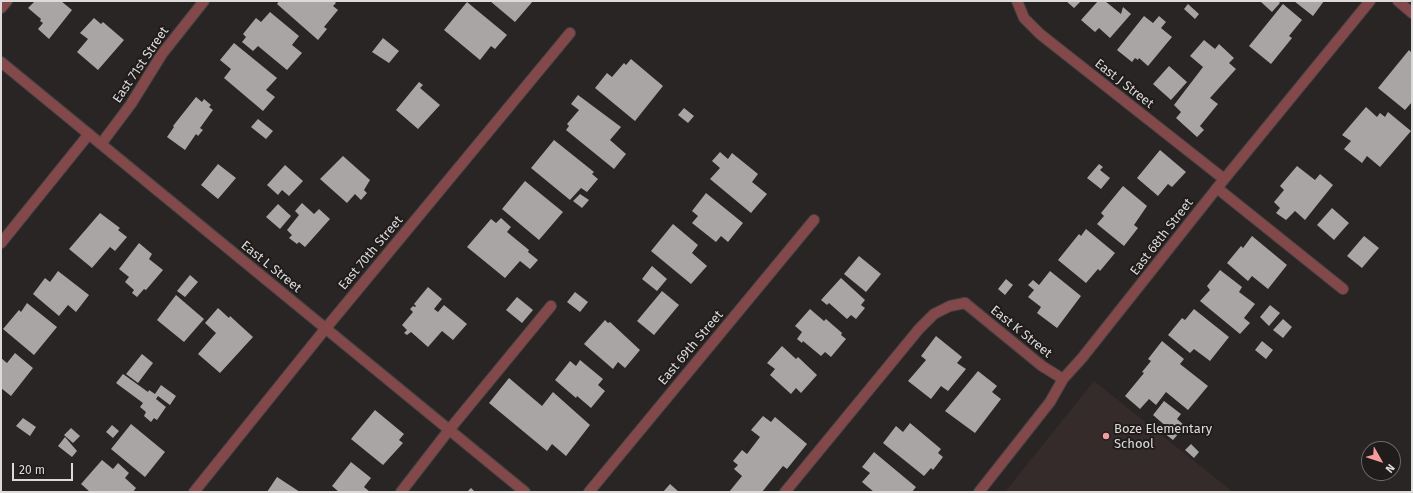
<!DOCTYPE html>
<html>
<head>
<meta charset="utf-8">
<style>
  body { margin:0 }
  #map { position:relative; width:1413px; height:493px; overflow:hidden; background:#292525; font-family:"Fira Sans",sans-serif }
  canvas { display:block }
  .frame { position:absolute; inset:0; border:2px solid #dddada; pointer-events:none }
  .north { position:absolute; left:1361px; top:441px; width:40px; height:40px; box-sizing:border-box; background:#201c1c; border:1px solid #6c6868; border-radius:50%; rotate:129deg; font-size:11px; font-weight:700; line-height:16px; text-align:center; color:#dddada }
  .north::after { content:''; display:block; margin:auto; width:14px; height:18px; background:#f59b9c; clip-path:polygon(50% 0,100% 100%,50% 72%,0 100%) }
  .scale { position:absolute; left:12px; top:463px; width:61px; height:18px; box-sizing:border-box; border:2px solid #dddada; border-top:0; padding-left:5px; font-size:12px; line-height:14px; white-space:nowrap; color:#dddada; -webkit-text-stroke:3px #201c1c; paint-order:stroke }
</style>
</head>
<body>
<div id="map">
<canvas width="1413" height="493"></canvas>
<div class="frame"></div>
<div class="north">N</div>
<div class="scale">20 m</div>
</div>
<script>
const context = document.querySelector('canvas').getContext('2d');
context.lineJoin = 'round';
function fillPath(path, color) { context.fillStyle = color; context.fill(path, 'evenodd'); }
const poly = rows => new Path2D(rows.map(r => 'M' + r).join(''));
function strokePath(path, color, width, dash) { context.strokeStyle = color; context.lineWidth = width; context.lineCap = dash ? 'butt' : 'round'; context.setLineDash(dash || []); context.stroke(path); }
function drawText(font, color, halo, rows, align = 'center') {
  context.font = font + ' "Fira Sans",sans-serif'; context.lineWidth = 4; context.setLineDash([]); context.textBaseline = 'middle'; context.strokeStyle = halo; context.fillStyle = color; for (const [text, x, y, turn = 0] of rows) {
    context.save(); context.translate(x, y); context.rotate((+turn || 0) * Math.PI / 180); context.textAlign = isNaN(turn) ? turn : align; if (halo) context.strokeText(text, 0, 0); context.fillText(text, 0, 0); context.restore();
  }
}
fillPath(poly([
  [1094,381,1233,492,1005,492]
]), '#362b2b');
fillPath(poly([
  [35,1,61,1,72,10,49,39,38,29,43,23,40,21,41,19,28,8],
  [279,1,334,1,336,3,333,6,338,10,324,27,327,29,318,40,277,4],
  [490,1,533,1,515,22],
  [1066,1,1081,1,1074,8],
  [1098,1,1105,1,1121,14,1123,7,1131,14,1110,38,1099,28,1095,32,1081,20],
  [1262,1,1278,1,1280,3,1272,12,1261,2],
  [1294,1,1324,1,1313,16],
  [467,2,507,35,495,49,491,46,480,60,444,30],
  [1188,4,1199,14,1195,19,1184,9],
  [1283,4,1302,20,1289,36,1292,38,1271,64,1249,46],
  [270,12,299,36,292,45,302,53,287,70,258,46,253,51,242,42,246,37,243,34,256,18,261,22],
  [1144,16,1153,23,1159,16,1166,22,1161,28,1172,37,1148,66,1139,58,1138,60,1135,58,1132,62,1117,50],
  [94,18,101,24,103,22,124,40,98,70,77,52,88,39,80,33],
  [383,38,399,51,389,63,372,52],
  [1204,40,1215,49,1219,44,1234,58,1229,63,1236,69,1210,98,1218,104,1200,126,1204,130,1197,137,1176,118,1181,112,1174,105,1203,67,1190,56],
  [234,43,277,78,266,90,275,97,263,111,224,78,231,69,220,60],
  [1409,50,1412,53,1412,102,1405,110,1378,88],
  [631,59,663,86,635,121,595,88,607,73,612,77,624,63,626,65],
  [1169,66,1187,82,1171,100,1153,84],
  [419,82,423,85,420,88,440,105,418,129,396,110],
  [578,95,621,127,610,140,626,154,614,169,566,130,569,126,567,124,579,110,571,104],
  [196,97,202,102,204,99,211,105,209,107,213,110,200,128,203,130,198,136,196,134,185,150,167,137,174,127,173,126],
  [1366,107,1377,117,1380,113,1385,117,1388,112,1411,131,1380,167,1367,156,1362,163,1344,149,1351,141,1342,135],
  [684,108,694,116,688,123,678,115],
  [258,119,273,131,266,139,251,127],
  [554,140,594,172,592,174,598,179,587,192,581,188,570,200,531,168],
  [1160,150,1186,172,1172,187,1168,184,1158,196,1137,178],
  [720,152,728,159,732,153,758,174,752,182,767,194,751,213,710,179,720,168,712,161],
  [343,156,370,180,364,190,367,193,361,200,355,194,347,203,320,179],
  [218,164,236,178,218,199,201,185],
  [1099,164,1103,167,1100,170,1110,178,1101,189,1087,178],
  [285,165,303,181,289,196,282,190,278,195,267,185],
  [1297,166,1315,180,1320,174,1333,185,1305,220,1295,211,1286,220,1276,213,1280,208,1274,202,1284,190,1280,186],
  [525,181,563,212,539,240,502,209],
  [1123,186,1147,206,1134,225,1138,228,1124,246,1097,224,1104,216,1101,213],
  [706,193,743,223,728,242,721,236,716,242,692,223,698,216,692,211],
  [580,194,589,200,582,208,573,201],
  [302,203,314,214,319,209,330,219,305,247,299,242,297,244,289,238,292,235,287,230,299,215,295,211],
  [278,204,291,216,280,229,266,217],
  [1332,208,1349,223,1334,240,1317,225],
  [100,213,120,228,118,230,127,237,115,251,110,247,92,268,69,249],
  [501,218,511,227,507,232,529,250,528,252,538,260,530,269,520,261,505,278,467,247,491,219,496,223],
  [673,224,698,245,692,253,707,266,691,284,651,251],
  [1086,229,1115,253,1100,271,1098,269,1086,283,1058,260,1079,234,1081,236],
  [1252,236,1287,265,1268,289,1252,276,1248,281,1227,263,1241,246,1243,248],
  [1364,236,1379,248,1362,268,1347,256],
  [139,243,152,254,149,259,163,270,146,290,144,289,137,297,132,293,134,290,125,282,129,277,119,269],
  [859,256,881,274,866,292,844,274],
  [652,266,667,279,657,291,642,279],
  [1220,270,1242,287,1239,292,1255,304,1244,318,1250,323,1240,334,1200,301,1210,290,1207,286],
  [58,271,89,295,76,312,68,305,59,316,33,294,45,278,50,282],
  [1050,271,1081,296,1057,328,1037,313,1041,307,1028,297,1034,290,1028,285,1033,280,1039,285],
  [190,275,198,282,185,297,177,291],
  [841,278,865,300,861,305,865,308,856,319,851,315,847,319,829,303,827,305,821,300],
  [1006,279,1013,285,1005,295,998,289],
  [428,287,442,299,434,309,438,312,444,305,467,324,453,340,442,331,428,347,411,332,407,335,404,333,407,330,402,325,413,312,410,309,413,306,415,307,416,306,414,304],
  [662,291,679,305,654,335,637,321],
  [575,292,588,302,580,312,567,302],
  [176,295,204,319,184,342,157,320],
  [517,297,533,310,522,323,506,310],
  [27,303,57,327,34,355,3,329,19,310,21,312],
  [1270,305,1280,313,1269,326,1260,317],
  [218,308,229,318,230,316,253,337,220,373,198,354,216,333,205,323],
  [810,309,824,321,826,319,842,333,841,335,846,339,831,357,825,352,821,356,803,341,802,343,797,339,802,332,795,326],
  [1194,309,1229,337,1210,361,1194,349,1190,353,1168,335,1182,318,1185,320],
  [1283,319,1292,327,1283,338,1273,330],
  [605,320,608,323,610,322,640,350,625,368,618,362,613,369,584,344],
  [936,336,962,357,957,363,966,369,948,391,941,386,931,399,908,381,926,360,921,356],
  [1162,341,1184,359,1180,364,1208,386,1188,410,1166,392,1156,405,1149,399,1140,409,1125,396,1144,373,1142,372,1151,361,1148,359],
  [1262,341,1273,350,1266,359,1255,350],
  [782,346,796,359,798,357,817,375,801,393,796,388,791,394,770,375,775,369,767,363],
  [15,353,33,368,11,396,1,388,1,358,7,363],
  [142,354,153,363,138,383,126,374],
  [580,360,603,379,598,385,605,391,591,408,577,396,576,398,555,380,570,361,576,366],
  [978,371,997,386,992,392,1001,399,975,433,945,411],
  [123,374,148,392,149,390,155,394,161,385,176,396,170,405,158,396,156,399,166,407,157,420,154,418,151,422,144,416,146,412,140,407,143,403,116,383],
  [509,378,542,406,553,392,590,425,566,456,552,444,547,451,489,403],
  [1164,401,1181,414,1177,419,1185,426,1173,440,1164,433,1168,428,1153,415],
  [375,410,404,434,399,440,403,443,383,465,351,439],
  [763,416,771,422,775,417,807,444,787,469,783,466,762,492,729,492,742,476,734,469,738,465,733,461,742,450,747,454,760,437,751,430],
  [23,418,36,427,30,436,16,426],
  [910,423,941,449,938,453,943,457,933,470,931,468,924,476,883,443,896,426,903,432],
  [131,424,165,452,145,477,111,449],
  [112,425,119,431,113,438,106,432],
  [71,428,80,436,73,443,64,435],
  [65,437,77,451,72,457,58,446],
  [1191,444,1199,452,1194,458,1185,450],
  [874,452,916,487,912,492,874,492,862,482,870,473,862,467],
  [102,460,113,469,118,463,129,473,125,478,136,488,133,492,90,492,81,484],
  [351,462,371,478,364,487,370,492,339,492,332,486],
  [277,477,300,492,267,492],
  [670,484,679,492,663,492],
  [471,488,475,492,467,492]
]), '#aaa5a5');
const service = poly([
  [1,8,7,1],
  [1217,188,1343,289],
  [401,492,449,430,551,306],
  [785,492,919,329,934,314,950,306,965,303]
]);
const minor = poly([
  [1017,1,1024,18,1040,34,1224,179],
  [1398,1,1412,13],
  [1,62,525,492],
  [101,144,131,104,162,54,204,1],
  [1,243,89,134],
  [965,303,1042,366,1063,379],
  [194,492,326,328,570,33],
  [589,492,814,220],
  [979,492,1050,402,1063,379,1082,358,1217,188,1370,1]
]);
strokePath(service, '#464242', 12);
strokePath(minor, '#464242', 12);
strokePath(service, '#83494a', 10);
strokePath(minor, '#83494a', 10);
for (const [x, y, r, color] of [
  [1106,436,4,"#f59b9c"]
]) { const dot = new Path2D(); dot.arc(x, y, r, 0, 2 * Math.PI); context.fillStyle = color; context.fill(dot); strokePath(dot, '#201c1c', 1.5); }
drawText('13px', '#dddada', '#201c1c', [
  ["East 71st Street",141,65,-56],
  ["East J Street",1124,84,38],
  ["East 68th Street",1162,237,-52],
  ["East 70th Street",371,253,-50],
  ["East L Street",271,267,39],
  ["East K Street",1021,332,39],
  ["East 69th Street",691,348,-50]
]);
drawText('13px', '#dddada', '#201c1c', [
  ["Boze Elementary",1114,429],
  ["School",1114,444]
], 'left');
</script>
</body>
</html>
